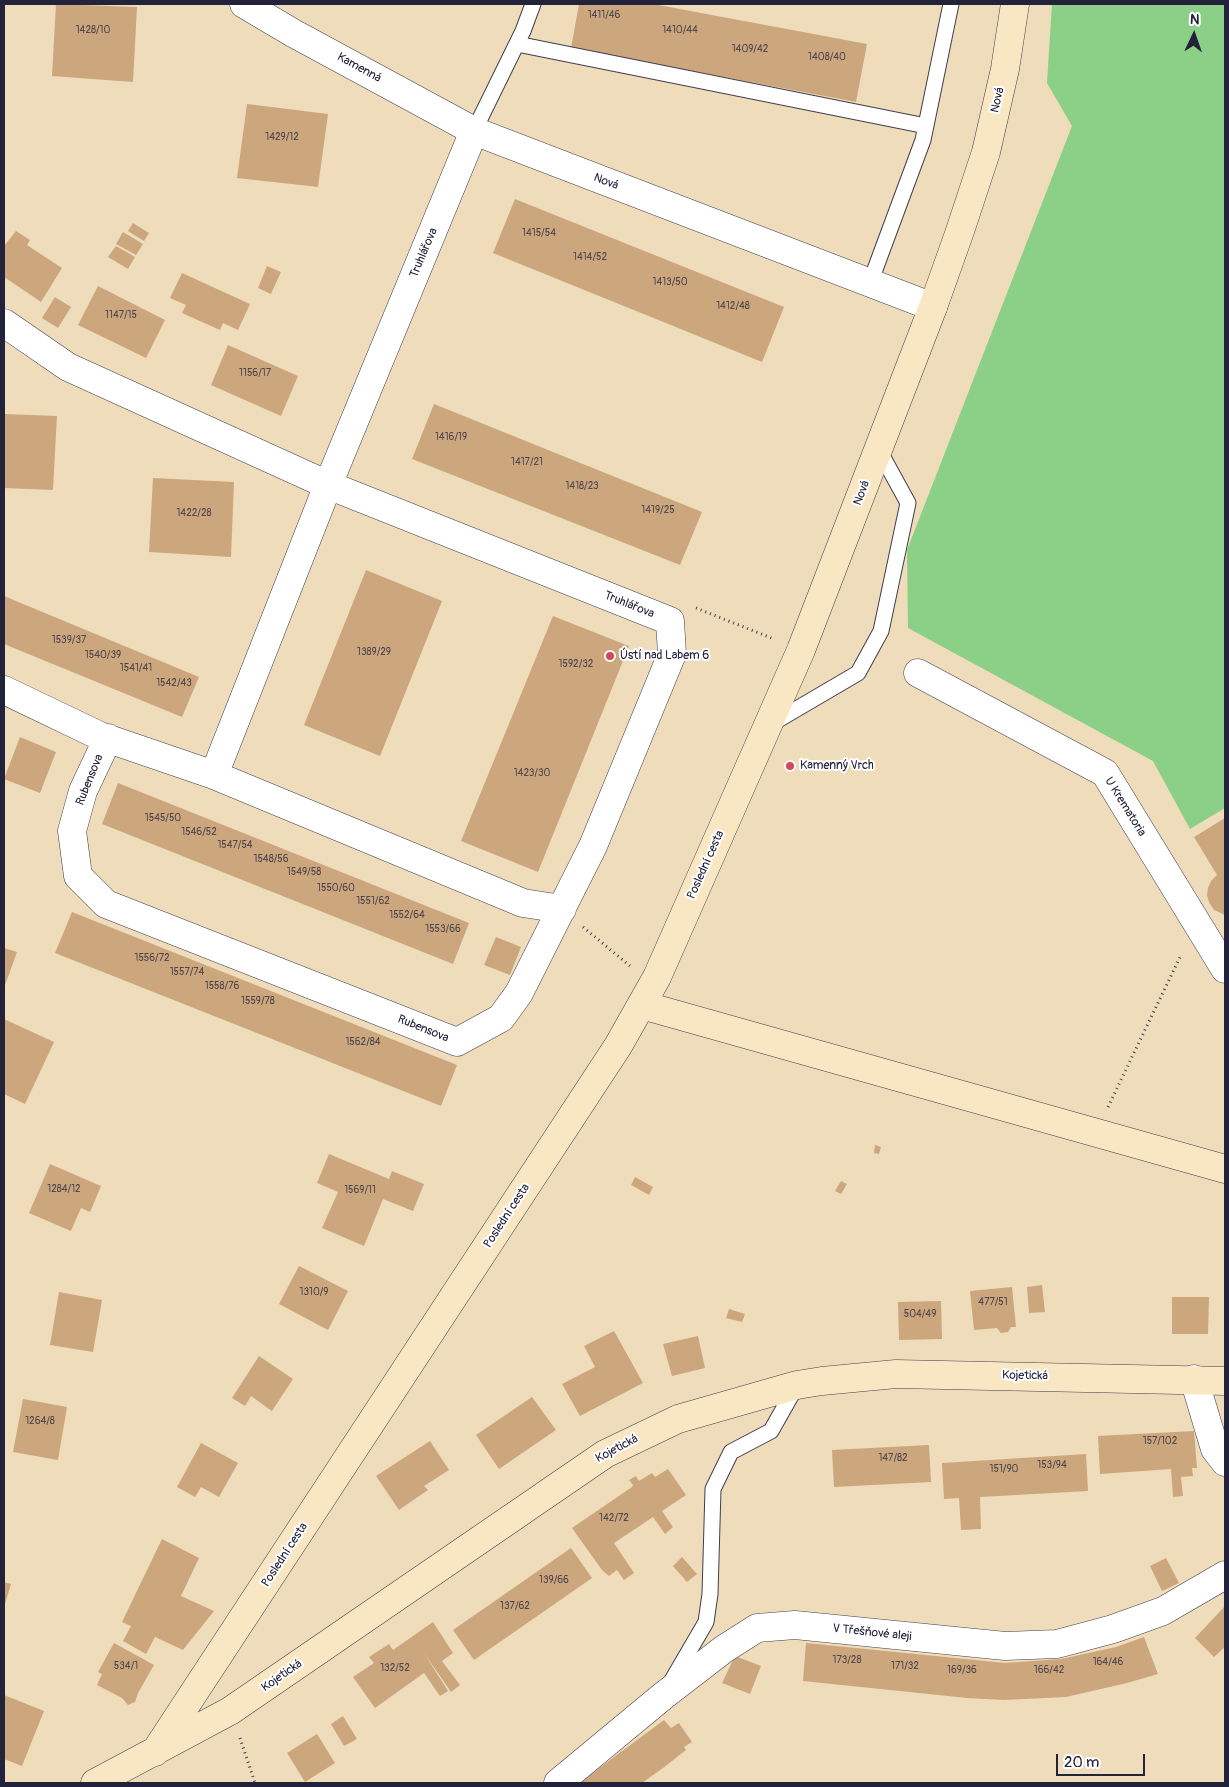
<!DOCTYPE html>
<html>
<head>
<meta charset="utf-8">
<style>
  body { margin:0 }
  #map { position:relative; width:1229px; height:1787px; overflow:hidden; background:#efdcba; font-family:Pangolin,sans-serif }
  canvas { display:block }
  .frame { position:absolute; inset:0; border:5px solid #22223b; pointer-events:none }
  .north { position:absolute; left:1169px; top:10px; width:50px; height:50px; -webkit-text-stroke:4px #fff; paint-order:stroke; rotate:3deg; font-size:14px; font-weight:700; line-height:20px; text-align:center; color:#22223b }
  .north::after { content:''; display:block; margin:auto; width:18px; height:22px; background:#22223b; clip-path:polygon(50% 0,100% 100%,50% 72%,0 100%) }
  .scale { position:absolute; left:1056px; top:1754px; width:89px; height:22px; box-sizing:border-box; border:2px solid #22223b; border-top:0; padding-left:6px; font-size:15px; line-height:18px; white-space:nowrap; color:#22223b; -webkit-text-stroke:4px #fff; paint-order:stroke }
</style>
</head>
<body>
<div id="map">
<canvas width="1229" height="1787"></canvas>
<div class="frame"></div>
<div class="north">N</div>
<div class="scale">20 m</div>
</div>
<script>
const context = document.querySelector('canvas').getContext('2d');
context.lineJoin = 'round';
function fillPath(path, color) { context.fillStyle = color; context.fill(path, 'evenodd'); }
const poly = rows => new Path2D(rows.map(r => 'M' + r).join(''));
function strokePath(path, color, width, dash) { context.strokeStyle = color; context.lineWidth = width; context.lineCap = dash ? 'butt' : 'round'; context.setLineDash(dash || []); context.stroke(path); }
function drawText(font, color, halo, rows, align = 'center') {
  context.font = font + ' Pangolin,sans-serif'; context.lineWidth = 4; context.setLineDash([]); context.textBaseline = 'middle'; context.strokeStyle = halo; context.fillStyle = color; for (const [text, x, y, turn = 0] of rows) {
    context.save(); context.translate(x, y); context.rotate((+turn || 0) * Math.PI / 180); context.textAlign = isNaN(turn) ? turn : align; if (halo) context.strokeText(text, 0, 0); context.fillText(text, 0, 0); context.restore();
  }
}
fillPath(poly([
  [1052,4,1225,4,1225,808,1190,829,1153,761,908,628,907,550,1072,126,1047,83]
]), '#8ccf87');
fillPath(poly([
  [56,4,137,7,133,82,52,76],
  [579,4,653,4,867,44,856,102,571,48],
  [247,104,328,114,318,187,237,178],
  [515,199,784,307,762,362,493,253],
  [133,223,149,233,144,241,128,231],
  [16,231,30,240,27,245,62,268,41,302,4,277,4,246],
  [123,232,143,244,136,255,116,244],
  [116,246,135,257,128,269,108,257],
  [267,266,281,272,271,294,258,288],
  [182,273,250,304,238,330,223,323,220,330,182,313,186,305,170,298],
  [98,286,165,320,146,358,78,325],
  [55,297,71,307,58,328,42,318],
  [228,345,298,376,281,416,211,385],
  [434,404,702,512,680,565,412,459],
  [4,414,57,416,53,490,4,488],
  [153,478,234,482,231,557,149,552],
  [366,570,442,601,380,756,304,725],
  [4,596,199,677,182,717,4,644],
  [553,616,629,646,538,872,461,841],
  [20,737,56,752,40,793,4,779],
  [118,783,469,923,453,964,102,824],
  [1225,818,1225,915,1214,910,1210,904,1207,896,1208,888,1211,881,1217,875,1194,837],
  [72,912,457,1065,441,1106,55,953],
  [496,937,521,947,510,975,484,965],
  [4,948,17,952,4,988],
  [4,1019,54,1042,25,1104,4,1094],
  [875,1145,881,1147,879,1154,874,1153],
  [329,1154,389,1179,392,1171,424,1184,413,1211,383,1199,364,1246,322,1228,338,1192,317,1183],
  [50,1164,101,1186,90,1212,81,1208,71,1231,29,1213],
  [635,1177,653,1187,649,1195,631,1185],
  [841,1181,847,1184,841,1194,835,1191],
  [299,1266,348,1291,328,1330,279,1304],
  [1042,1285,1045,1312,1029,1313,1027,1287],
  [1012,1287,1016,1327,1011,1327,1008,1332,1001,1333,997,1328,974,1330,970,1291],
  [59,1292,102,1300,93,1352,50,1345],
  [1172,1297,1209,1297,1208,1334,1172,1334],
  [941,1301,942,1339,899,1340,898,1302],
  [729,1309,745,1314,742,1322,726,1318],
  [614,1331,643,1383,580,1416,562,1384,595,1367,584,1346],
  [698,1336,705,1368,672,1376,663,1344],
  [259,1356,293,1379,272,1411,251,1396,245,1406,232,1398],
  [532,1397,556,1430,499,1469,476,1435],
  [23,1399,67,1407,58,1460,13,1452],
  [1194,1431,1197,1468,1192,1468,1193,1476,1181,1477,1183,1496,1173,1497,1171,1469,1100,1474,1098,1436],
  [430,1441,449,1470,424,1486,428,1490,399,1510,376,1476],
  [201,1443,238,1463,219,1497,201,1487,195,1497,177,1487],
  [929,1445,931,1482,834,1487,832,1450],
  [1086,1454,1088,1491,980,1497,981,1529,961,1530,959,1498,944,1499,942,1463],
  [668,1469,686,1495,662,1511,673,1527,665,1534,653,1517,614,1543,634,1573,624,1580,617,1570,609,1576,602,1570,572,1528,632,1487,633,1485,629,1480,636,1476,639,1481,652,1473,655,1477],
  [162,1539,199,1558,181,1596,214,1611,183,1650,155,1637,146,1654,123,1641,131,1626,122,1622],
  [571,1548,592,1578,474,1660,453,1630],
  [682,1557,697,1574,687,1582,673,1566],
  [1166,1558,1179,1583,1162,1591,1150,1566],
  [4,1582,11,1584,4,1607],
  [1225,1606,1225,1647,1214,1657,1195,1638],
  [433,1622,453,1653,442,1661,460,1685,451,1692,424,1653,448,1691,440,1696,424,1673,375,1708,353,1677,374,1663,369,1657,389,1644,393,1650],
  [1144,1637,1158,1674,1127,1683,1066,1697,1004,1700,967,1698,803,1681,806,1643,1005,1663,1061,1659,1116,1647],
  [114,1643,154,1665,138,1693,135,1702,128,1705,122,1698,97,1685,102,1674,98,1672],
  [735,1656,761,1666,750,1694,722,1683],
  [4,1695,44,1711,22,1766,4,1759],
  [343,1716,357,1739,344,1746,331,1724],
  [664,1720,671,1728,679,1723,692,1742,684,1747,686,1750,663,1768,642,1783,579,1783],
  [317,1734,335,1763,305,1782,287,1753]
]), '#cca77e');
const lane = poly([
  [517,44,926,126],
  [474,131,523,31,533,4],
  [870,283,923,140,951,4],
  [771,724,858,673,881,631,908,503,879,450],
  [671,1682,706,1622,710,1594,713,1489,731,1452,771,1431,797,1385]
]);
const street = poly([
  [244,4,293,33,474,131,933,307],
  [4,323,68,367,328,485,670,621,672,654,593,846,519,993,501,1018,457,1042,106,904,78,876,72,831,83,791,108,738],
  [918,673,1105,773,1225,969],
  [4,690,100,736,214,775,523,903,562,909],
  [214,775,328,485,474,131],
  [1194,1379,1215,1449,1225,1462],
  [558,1783,663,1696,724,1649,757,1628,795,1625,1005,1646,1057,1644,1113,1629,1163,1611,1225,1575]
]);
const secondary = poly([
  [642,1005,1225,1169],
  [155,1752,618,1046,657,977,801,650,933,307,960,231,986,152,1005,69,1015,4],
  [95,1783,230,1711,605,1454,678,1419,797,1385,822,1381,896,1374,1225,1381]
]);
strokePath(lane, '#413e4e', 17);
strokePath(street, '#413e4e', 29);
strokePath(secondary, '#413e4e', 29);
strokePath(poly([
  [696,608,774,639],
  [583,927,630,966],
  [1108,1107,1181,955],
  [240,1738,255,1783]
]), '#413e4e', 3, [1, 4]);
strokePath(lane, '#fff', 15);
strokePath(street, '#fff', 28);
strokePath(secondary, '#f9e7c3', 28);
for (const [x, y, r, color] of [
  [610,656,5,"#d1495b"],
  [790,766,5,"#d1495b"]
]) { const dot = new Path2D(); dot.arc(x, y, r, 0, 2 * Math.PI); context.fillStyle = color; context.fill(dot); strokePath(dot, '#fff', 2); }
drawText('10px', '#4c434c', null, [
  ["1411/46",604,15],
  ["1428/10",93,30],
  ["1410/44",680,30],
  ["1409/42",750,49],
  ["1408/40",827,57],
  ["1429/12",282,137],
  ["1415/54",539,233],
  ["1414/52",590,257],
  ["1413/50",670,282],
  ["1412/48",733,306],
  ["1147/15",121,315],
  ["1156/17",255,373],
  ["1416/19",451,437],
  ["1417/21",527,462],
  ["1418/23",582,486],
  ["1419/25",658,510],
  ["1422/28",194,513],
  ["1539/37",69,640],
  ["1389/29",374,652],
  ["1540/39",103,655],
  ["1592/32",576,664],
  ["1541/41",136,668],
  ["1542/43",174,683],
  ["1423/30",532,773],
  ["1545/50",163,818],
  ["1546/52",199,832],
  ["1547/54",235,845],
  ["1548/56",271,859],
  ["1549/58",304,872],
  ["1550/60",336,888],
  ["1551/62",373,901],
  ["1552/64",407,915],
  ["1553/66",443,929],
  ["1556/72",152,958],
  ["1557/74",187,972],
  ["1558/76",222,986],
  ["1559/78",258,1001],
  ["1562/84",363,1042],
  ["1284/12",64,1189],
  ["1569/11",360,1190],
  ["1310/9",314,1292],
  ["477/51",993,1302],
  ["504/49",920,1314],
  ["1264/8",40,1421],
  ["157/102",1160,1441],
  ["147/82",893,1458],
  ["153/94",1052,1465],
  ["151/90",1004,1469],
  ["142/72",614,1518],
  ["139/66",554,1580],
  ["137/62",515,1606],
  ["173/28",847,1660],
  ["164/46",1108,1662],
  ["534/1",126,1666],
  ["171/32",905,1666],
  ["132/52",395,1668],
  ["169/36",962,1670],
  ["166/42",1049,1670]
]);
drawText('12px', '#22223b', '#fff', [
  ["Kamenná",359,68,29],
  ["Nová",998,100,-77],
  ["Nová",606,182,21],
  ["Truhlářova",424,253,-67],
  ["Nová",862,493,-69],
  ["Truhlářova",629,605,22],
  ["Rubensova",90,780,-68],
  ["U Krematoria",1125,807,58],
  ["Poslední cesta",706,865,-66],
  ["Rubensova",423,1029,22],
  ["Poslední cesta",507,1216,-57],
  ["Kojetická",1025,1376,1],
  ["Kojetická",617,1449,-28],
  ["Poslední cesta",285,1555,-57],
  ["V Třešňové aleji",872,1633,6],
  ["Kojetická",282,1676,-35]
]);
drawText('12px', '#22223b', '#fff', [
  ["Ústí nad Labem 6",620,656],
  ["Kamenný Vrch",800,766]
], 'left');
</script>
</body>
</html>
